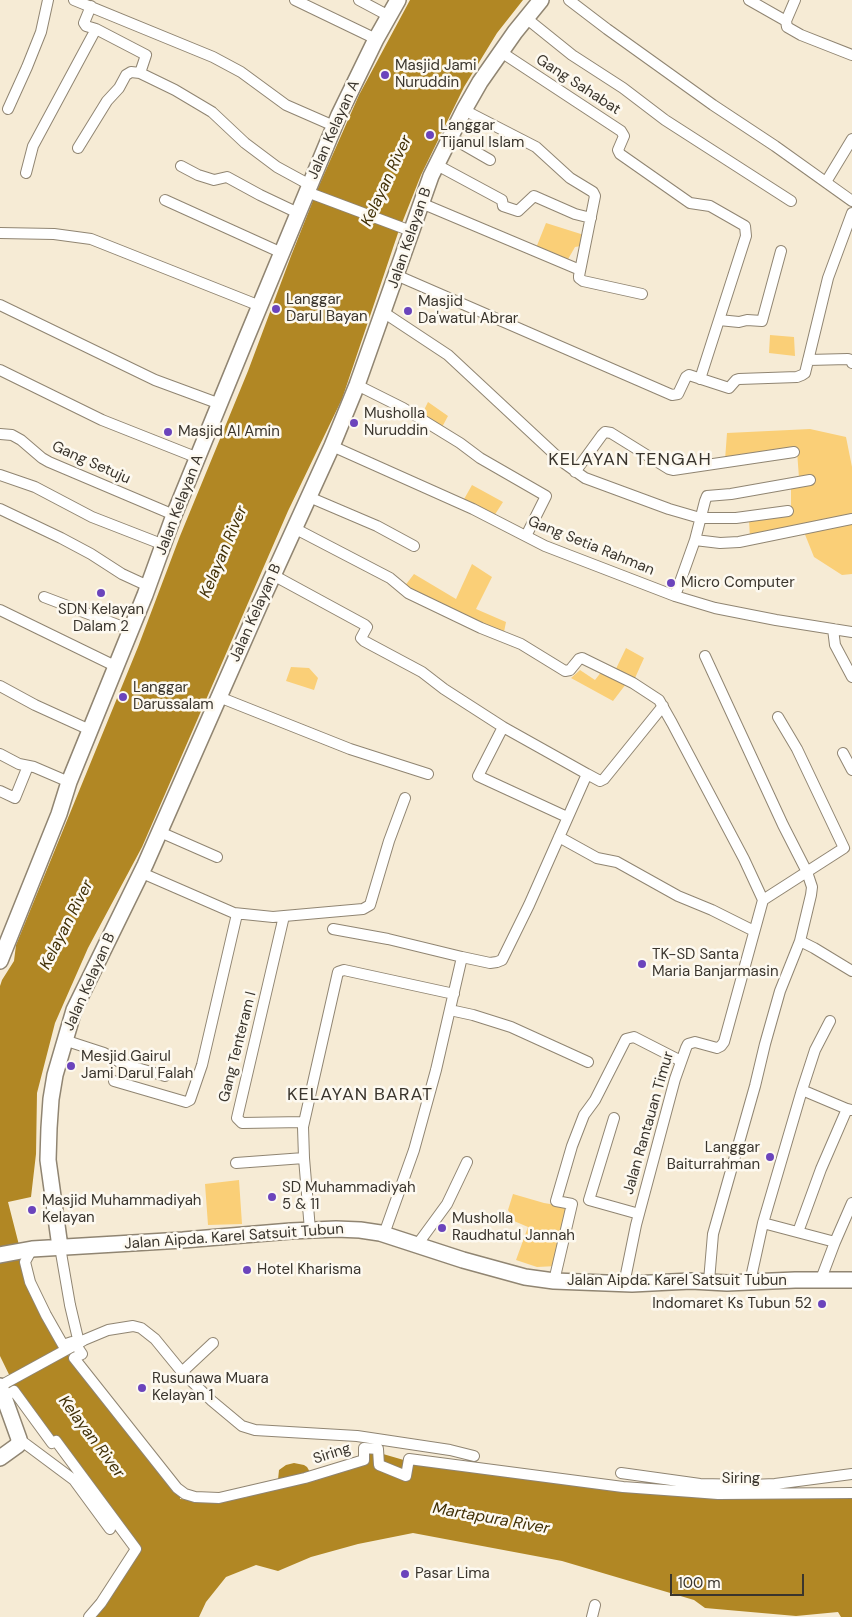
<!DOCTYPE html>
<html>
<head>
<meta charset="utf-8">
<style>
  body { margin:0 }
  #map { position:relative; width:852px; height:1617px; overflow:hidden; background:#f6ebd5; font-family:"DM Sans",sans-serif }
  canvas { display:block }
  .scale { position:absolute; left:670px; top:1574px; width:134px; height:22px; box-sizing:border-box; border:2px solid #3a352d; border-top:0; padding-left:6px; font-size:15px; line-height:18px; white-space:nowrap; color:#3a352d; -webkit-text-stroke:4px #fdf9f0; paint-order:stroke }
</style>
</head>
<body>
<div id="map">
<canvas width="852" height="1617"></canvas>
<div class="scale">100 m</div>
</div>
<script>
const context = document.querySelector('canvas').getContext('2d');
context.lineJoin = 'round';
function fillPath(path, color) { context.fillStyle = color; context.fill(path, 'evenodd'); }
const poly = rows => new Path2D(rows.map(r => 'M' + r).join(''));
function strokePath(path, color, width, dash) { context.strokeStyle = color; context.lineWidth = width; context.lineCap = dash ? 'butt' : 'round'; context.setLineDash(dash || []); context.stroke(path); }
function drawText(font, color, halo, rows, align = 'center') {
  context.font = font + ' "DM Sans",sans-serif'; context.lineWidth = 5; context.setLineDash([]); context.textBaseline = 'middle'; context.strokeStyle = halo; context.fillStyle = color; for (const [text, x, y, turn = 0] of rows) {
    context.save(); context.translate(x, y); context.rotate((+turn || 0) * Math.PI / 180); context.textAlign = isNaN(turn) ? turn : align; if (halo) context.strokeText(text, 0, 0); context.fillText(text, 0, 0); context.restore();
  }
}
fillPath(poly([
  [546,223,584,235,581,246,575,247,567,261,536,248],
  [770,335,794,337,795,356,769,353],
  [428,402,448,416,441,429,422,414],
  [810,429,846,437,852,467,852,574,842,575,814,557,802,527,750,538,749,520,791,514,791,486,799,478,797,451,725,460,727,433],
  [472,485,503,502,494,516,463,501],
  [472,564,492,577,476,609,506,622,504,632,489,628,404,587,414,574,456,599],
  [626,648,644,658,635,678,626,684,613,701,571,678,580,670,595,680,602,671,613,675],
  [291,667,309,668,318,678,314,690,286,681],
  [239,1180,242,1224,208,1225,205,1184],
  [513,1194,544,1203,568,1207,557,1266,537,1267,516,1260,528,1227,514,1221,508,1210]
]), '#facf77');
fillPath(poly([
  [410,0,523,0,497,33,464,87,421,175,398,233,342,399,288,511,142,847,88,948,55,1023,37,1093,36,1154,31,1197,8,1202,19,1245,61,1346,180,1495,180,1499,217,1501,217,1503,223,1502,224,1500,235,1497,244,1498,269,1489,277,1490,279,1470,286,1465,294,1463,304,1465,307,1467,314,1479,331,1473,340,1473,343,1470,368,1462,368,1452,383,1454,414,1463,496,1475,852,1497,852,1617,841,1617,838,1612,796,1616,705,1608,694,1600,562,1561,413,1533,358,1544,311,1557,278,1571,256,1565,226,1577,206,1602,199,1617,94,1617,136,1556,131,1539,51,1433,48,1434,20,1397,0,1356,0,986,2,980,14,961,16,945,138,647,180,536,248,371,291,256,318,188,359,95]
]), '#b18724');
const street = poly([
  [74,0,213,57,241,72,286,105,334,126],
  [295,0,376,39],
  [359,0,389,16],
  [569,0,607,29,713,105,775,146,852,201],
  [749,0,786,21],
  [795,0,786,21,787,27,801,35,852,55],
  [526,18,572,55,623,88,665,120,791,201],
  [96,29,146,55,140,73,175,90,212,112,245,143,277,167,310,185],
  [501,52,621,131,624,136,618,150,620,154,690,203,710,206,745,226,746,236,700,379],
  [8,109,27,67,41,32,48,0],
  [464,110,536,147,570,178,593,192,595,196,579,276,579,278,583,281,642,294],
  [450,137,490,160],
  [78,148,107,101,119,88,126,75,131,72,140,73],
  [437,165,502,200,503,206,518,211,534,196,575,214,591,218],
  [181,166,198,175,214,180,227,177,260,195,298,213],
  [26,173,33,146,96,29,86,26,84,23,91,6],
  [826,182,852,139],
  [307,192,411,231],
  [165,200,282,253],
  [421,203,580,270],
  [0,233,54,234,91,239,260,306],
  [396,275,672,395,678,394,686,377,689,375,729,388,736,380,739,379,797,377,802,375,805,373,828,278,852,213],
  [0,305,155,380,220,404],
  [383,312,448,355,564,463,585,478,669,509,700,518,736,518,788,511],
  [719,320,739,322,747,320,762,321,781,251],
  [808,360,848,359,851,360,852,363],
  [0,370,102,420,198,458],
  [357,385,403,408,460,443,480,458,546,496,526,536],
  [0,434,12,435,21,440,42,458,49,462,174,515],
  [332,446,473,509,545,546,675,596,715,608,776,620,852,632],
  [575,472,602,435,605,432,611,433,669,469,673,470,794,452],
  [0,475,35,487,92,517,164,545],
  [309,497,377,526,414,546],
  [0,509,61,538,91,554,122,574,148,586],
  [294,528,390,578,408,593,481,628,521,644,565,671,570,670,579,659,582,658,633,683,659,700,672,723,744,859,763,900,724,1042,721,1046,717,1048,695,1042,688,1044,686,1048,675,1079,636,1225,624,1284],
  [695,540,705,501,707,496,731,494,810,480],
  [273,575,365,625,367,627,361,638,364,641,422,672,444,689,503,727,587,774],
  [675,596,695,540,720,543,739,542,852,519],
  [44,597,131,630],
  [0,610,115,666],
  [833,629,835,645,852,677],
  [705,656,783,825,807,872,812,887,811,895,800,941,780,991,765,1044,755,1086,713,1234,709,1281],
  [0,686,35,705,90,730],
  [219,697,350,749,428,774],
  [503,727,478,776,567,817],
  [843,753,852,770],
  [0,754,19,764,34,767,69,782],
  [0,791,15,798,28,766],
  [160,832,217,857],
  [559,837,597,858,617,862,678,896,712,910,754,931],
  [142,873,234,913,273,917,363,909,370,905,389,841,405,798],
  [763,900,844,848,797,749,778,717],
  [284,916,237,1118,242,1123,304,1122],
  [333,929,388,939,462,957,436,1070,414,1150,384,1234],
  [800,941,814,948,852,971],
  [462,957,490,963,497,962,502,960,529,905,587,774,600,781,604,779,663,706],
  [450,1010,473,1015,511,1027,588,1062],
  [64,1040,104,1053,123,1064,165,1076],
  [114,1081,186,1102,190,1100,202,1065,237,914],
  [802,1090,815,1050,830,1021],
  [614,1118,589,1200,639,1214],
  [236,1163,304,1158],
  [763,1223,835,1242],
  [310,1230,304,1158,303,1127,338,972,344,970,454,994],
  [798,1232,821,1169,847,1109,852,1110],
  [417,1245,447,1204,467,1162],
  [60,1247,70,1305,79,1343],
  [32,1249,25,1262,30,1282,46,1315,63,1345,72,1342,76,1345,82,1354,74,1358,177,1488,185,1494,195,1497,219,1498,305,1478,364,1460,364,1448,378,1449,379,1465,406,1476,409,1459,623,1487,692,1492,718,1494,852,1493],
  [821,1279,835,1242,852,1203],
  [554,1281,572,1204,556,1201,572,1146,584,1115,595,1100,626,1039,634,1037,681,1061],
  [750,1282,763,1223,802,1090,847,1109],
  [182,1372,213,1343],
  [0,1386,84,1340,108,1330,133,1326,141,1328,155,1339,182,1372,212,1401,242,1426,255,1430,357,1436,450,1450,474,1456],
  [4,1397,14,1391,52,1443,56,1441,136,1549,101,1603,89,1617],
  [19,1439,74,1480,110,1529],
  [621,1473,700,1484,751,1485,775,1484,852,1474],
  [592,1617,595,1605]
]);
const secondary = poly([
  [0,961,59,814,69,782,145,595,174,515,246,339,339,115,376,39,398,0],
  [60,1247,48,1160,49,1128,51,1099,55,1075,74,1010,145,865,260,604,332,446,357,385,431,176,464,110,480,82,515,32,541,0],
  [0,1255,32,1249,183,1240,291,1231,336,1229,360,1230,380,1233,463,1260,525,1277,554,1281,632,1284,691,1281,727,1283,795,1280,852,1280],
  [0,1386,19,1439,18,1445,0,1458]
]);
strokePath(street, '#908572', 12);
strokePath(secondary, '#908572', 18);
strokePath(street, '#fff', 10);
strokePath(secondary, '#fff', 15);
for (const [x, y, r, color] of [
  [385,75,5,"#6b44bc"],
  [430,135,5,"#6b44bc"],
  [276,309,5,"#6b44bc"],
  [408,311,5,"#6b44bc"],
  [354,423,5,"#6b44bc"],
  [168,432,5,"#6b44bc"],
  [671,583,5,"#6b44bc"],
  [101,593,5,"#6b44bc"],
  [123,697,5,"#6b44bc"],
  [642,964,5,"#6b44bc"],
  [71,1066,5,"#6b44bc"],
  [770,1157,5,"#6b44bc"],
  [272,1197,5,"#6b44bc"],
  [32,1210,5,"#6b44bc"],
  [442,1228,5,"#6b44bc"],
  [247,1270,5,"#6b44bc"],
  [822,1304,5,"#6b44bc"],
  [142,1388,5,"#6b44bc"],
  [405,1574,5,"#6b44bc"]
]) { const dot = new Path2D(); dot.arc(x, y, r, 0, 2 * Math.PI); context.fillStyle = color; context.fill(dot); strokePath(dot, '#fdf9f0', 2); }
drawText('15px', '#3a352d', '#fdf9f0', [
  ["Masjid Jami",395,66],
  ["Nuruddin",395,83],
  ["Langgar",440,126],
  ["Tijanul Islam",440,143],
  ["Langgar",286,300],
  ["Darul Bayan",286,317],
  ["Masjid",418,302],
  ["Da'watul Abrar",418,319],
  ["Musholla",364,414],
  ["Nuruddin",364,431],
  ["Masjid Al Amin",178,432],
  ["Micro Computer",681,583],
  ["SDN Kelayan",101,610,"center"],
  ["Dalam 2",101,627,"center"],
  ["Langgar",133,688],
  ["Darussalam",133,705],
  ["TK-SD Santa",652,955],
  ["Maria Banjarmasin",652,972],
  ["Mesjid Gairul",81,1057],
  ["Jami Darul Falah",81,1074],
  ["Langgar",760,1148,"right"],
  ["Baiturrahman",760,1165,"right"],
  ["SD Muhammadiyah",282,1188],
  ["5 & 11",282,1205],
  ["Masjid Muhammadiyah",42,1201],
  ["Kelayan",42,1218],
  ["Musholla",452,1219],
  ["Raudhatul Jannah",452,1236],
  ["Hotel Kharisma",257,1270],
  ["Indomaret Ks Tubun 52",812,1304,"right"],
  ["Rusunawa Muara",152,1379],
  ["Kelayan 1",152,1396],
  ["Pasar Lima",415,1574]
], 'left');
drawText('15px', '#3a352d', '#fdf9f0', [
  ["Gang Sahabat",578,85,33],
  ["Jalan Kelayan A",334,130,-66],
  ["Jalan Kelayan B",410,238,-71],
  ["Gang Setuju",91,463,24],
  ["Jalan Kelayan A",180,505,-69],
  ["Gang Setia Rahman",591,546,22],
  ["Jalan Kelayan B",256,613,-66],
  ["Jalan Kelayan B",90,982,-66],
  ["Gang Tenteram I",238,1047,-76],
  ["Jalan Rantauan Timur",649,1123,-74],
  ["Jalan Aipda. Karel Satsuit Tubun",234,1237,-4],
  ["Jalan Aipda. Karel Satsuit Tubun",677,1281],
  ["Siring",332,1454,-18],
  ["Siring",741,1479]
]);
drawText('italic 16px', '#402f05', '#fdf9f0', [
  ["Kelayan River",387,181,-65],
  ["Kelayan River",224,552,-67],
  ["Kelayan River",67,925,-63],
  ["Kelayan River",91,1437,53],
  ["Martapura River",491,1519,10]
]);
context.letterSpacing = '1px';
drawText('18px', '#3a352d', '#fdf9f0', [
  ["KELAYAN TENGAH",630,460],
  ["KELAYAN BARAT",360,1095]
]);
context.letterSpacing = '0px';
</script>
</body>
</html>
